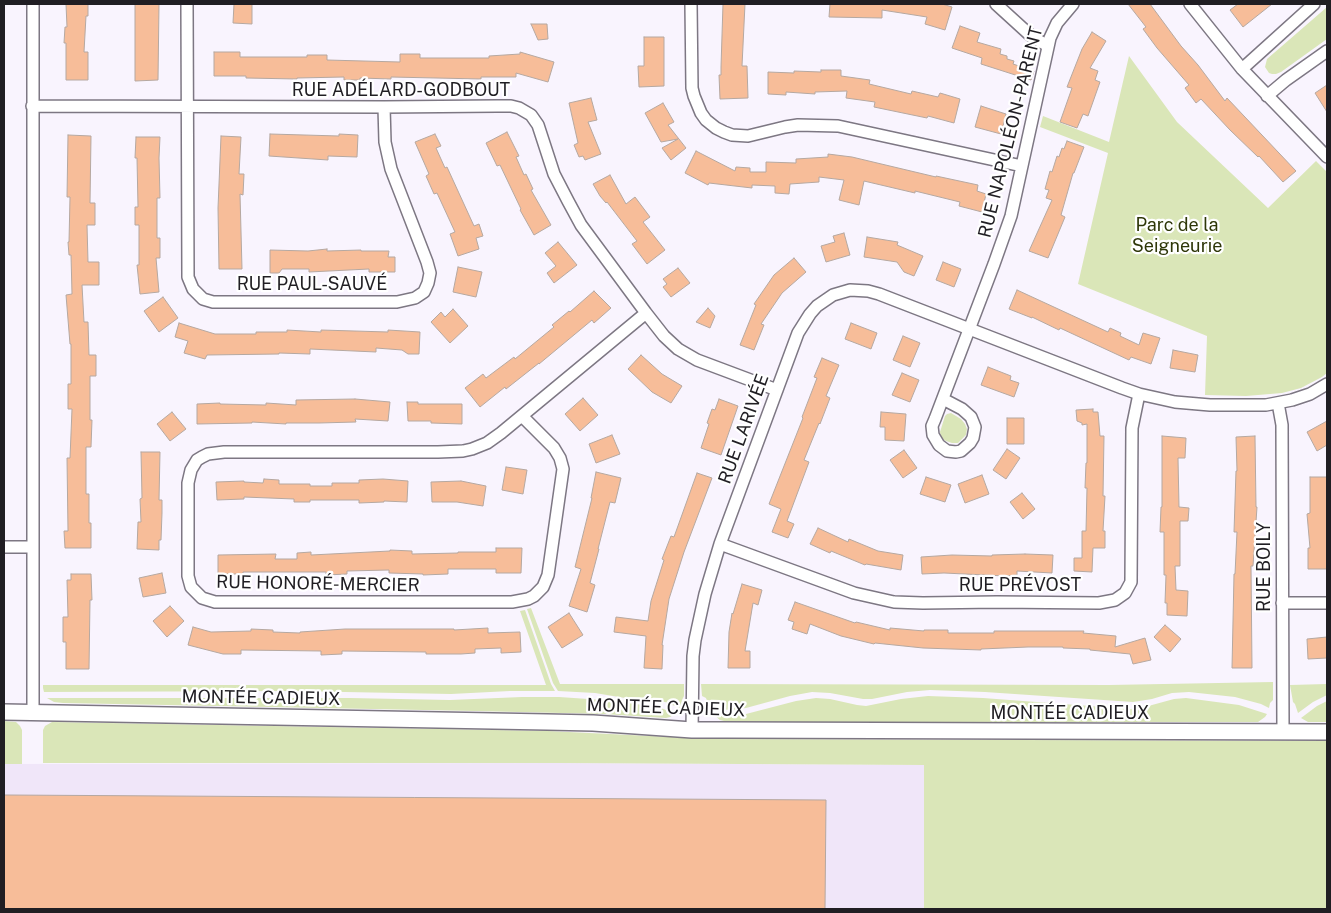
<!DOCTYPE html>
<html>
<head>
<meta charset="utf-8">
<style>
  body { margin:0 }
  #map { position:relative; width:1331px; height:913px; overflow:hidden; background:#f9f4fe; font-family:"Public Sans",sans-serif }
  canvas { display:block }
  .frame { position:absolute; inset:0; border:5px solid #201e23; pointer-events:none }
</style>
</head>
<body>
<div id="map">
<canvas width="1331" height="913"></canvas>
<div class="frame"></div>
</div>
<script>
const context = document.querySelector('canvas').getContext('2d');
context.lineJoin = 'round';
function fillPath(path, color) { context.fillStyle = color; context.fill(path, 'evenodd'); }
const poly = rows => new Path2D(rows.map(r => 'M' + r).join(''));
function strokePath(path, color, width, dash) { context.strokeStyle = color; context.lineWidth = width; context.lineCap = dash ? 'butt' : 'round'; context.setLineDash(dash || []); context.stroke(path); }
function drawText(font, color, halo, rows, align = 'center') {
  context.font = font + ' "Public Sans",sans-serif'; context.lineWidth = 4.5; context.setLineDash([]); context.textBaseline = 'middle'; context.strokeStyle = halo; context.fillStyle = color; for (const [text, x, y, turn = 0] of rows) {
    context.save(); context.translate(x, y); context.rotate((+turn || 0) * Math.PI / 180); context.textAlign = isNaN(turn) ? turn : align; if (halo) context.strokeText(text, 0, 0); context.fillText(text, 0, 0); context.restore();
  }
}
fillPath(poly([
  [560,763,924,765,924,909,4,909,4,764]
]), '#f0e6f9');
fillPath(poly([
  [1327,7,1327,39,1281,72,1276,74,1272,74,1269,73,1265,67,1267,59],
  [1129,56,1177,122,1268,208,1316,161,1327,172,1327,373,1322,377,1301,388,1282,393,1246,396,1205,395,1207,336,1078,284,1108,153,1040,127,1043,116,1109,142],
  [951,413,961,419,965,424,967,429,966,435,958,443,952,443,946,441,941,438,940,432,945,416,947,414],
  [531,608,560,684,684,684,684,696,682,700,680,708,665,702,648,699,625,698,595,693,558,691,553,683,527,609],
  [525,610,551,684,555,691,510,691,451,694,292,691,44,692,43,688,43,685,546,685,520,611],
  [1273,682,1273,700,1270,703,1269,708,1261,704,1235,697,1189,692,1172,693,1152,699,1133,702,985,692,930,690,907,692,872,699,863,699,830,693,812,692,790,696,746,708,732,710,714,709,709,709,706,698,702,696,701,684,1109,685],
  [1327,684,1327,695,1313,702,1298,713,1295,704,1293,702,1290,685],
  [928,696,983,698,1130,709,1141,708,1174,699,1186,698,1239,705,1267,714,1265,717,1258,722,728,722,720,720,714,715,725,716,746,714,796,701,816,698,830,699,857,705,866,706,901,699],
  [522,697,559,697,603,700,659,707,675,714,670,717,666,718,604,714,475,711,63,703,54,702,47,698,350,698,450,700],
  [1327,701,1327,722,1308,722,1301,718,1317,706],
  [4,721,16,722,20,726,22,730,22,764,4,764],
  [52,722,548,731,712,739,1327,741,1327,909,924,909,924,765,560,763,43,763,43,730,45,726]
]), '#dae6b8');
const building = poly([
  [66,4,88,4,88,16,86,16,84,52,88,52,88,80,66,80,66,43,64,43,65,27,67,27,66,4],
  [135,4,159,4,158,80,135,81,135,4],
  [234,4,252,4,252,24,233,23,234,4],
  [723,4,745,4,742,66,747,66,748,98,720,99,719,75,721,75,721,67,723,4],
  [830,4,942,4,952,7,945,30,925,24,927,17,882,10,882,18,829,17,830,4],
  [1128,4,1150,4,1181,46,1198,65,1225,101,1227,98,1296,171,1283,182,1259,156,1258,157,1230,130,1201,99,1196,103,1185,88,1189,85,1157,48,1143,29,1146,27,1128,4],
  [1238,4,1272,4,1243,27,1230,10,1238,4],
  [531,24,547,24,548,39,538,40,531,24],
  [960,26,980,33,977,42,1001,49,1000,54,1007,56,1007,59,1014,61,1013,64,1034,71,1031,80,981,64,982,58,952,48,960,26],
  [1092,32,1106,41,1090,68,1098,71,1095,80,1100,82,1088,116,1083,114,1077,128,1060,122,1072,88,1067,87,1082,49,1092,32],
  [644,37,664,37,664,86,639,87,638,66,644,66,644,37],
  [214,52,240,52,240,57,307,57,307,55,327,55,327,60,400,62,400,54,420,54,420,58,489,58,489,56,520,54,520,52,554,62,548,82,516,73,516,77,481,77,481,79,391,77,391,79,360,78,360,80,344,80,344,77,297,78,297,79,246,78,246,76,214,76,214,52],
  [821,70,841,70,841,76,870,80,869,84,911,94,912,91,938,97,940,93,960,99,954,123,928,116,927,118,874,107,875,102,846,98,847,91,815,92,815,94,786,92,786,95,768,94,768,72,794,73,794,71,821,72,821,70],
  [1327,85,1327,112,1315,93,1327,85],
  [591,98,597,120,588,122,601,154,585,160,583,156,579,157,574,145,578,143,569,103,591,98],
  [663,103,674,122,668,125,686,148,671,160,662,148,678,139,661,142,645,113,663,103],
  [981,106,1006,114,1001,134,975,127,981,106],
  [507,132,519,156,516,157,524,175,526,174,533,189,531,190,551,225,534,235,520,210,521,209,500,165,497,166,486,143,507,132],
  [270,134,339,136,339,134,358,135,357,157,328,156,328,160,269,156,270,134],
  [435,134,441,146,436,148,445,168,447,167,474,226,479,224,483,236,476,238,479,249,458,256,450,234,455,232,437,193,434,194,426,176,429,174,415,142,435,134],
  [68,135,91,136,90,203,95,203,95,225,87,225,88,262,99,262,99,285,82,285,84,322,88,322,89,355,96,355,96,376,90,376,90,420,92,420,91,447,86,447,86,494,89,494,89,523,91,523,91,548,65,548,64,531,68,531,67,458,70,458,72,409,68,409,68,384,71,384,71,344,70,344,66,295,72,294,71,255,69,255,68,242,69,242,70,197,67,197,68,135],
  [221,136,241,137,239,174,244,174,243,195,240,194,242,269,219,269,218,208,221,136],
  [136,137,160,137,159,158,160,198,157,198,157,238,160,238,160,258,156,258,159,292,140,294,137,265,139,265,139,225,135,225,135,207,138,207,137,158,135,158,136,137],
  [1067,141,1084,147,1074,173,1073,173,1061,215,1065,217,1048,258,1029,251,1052,200,1046,198,1049,190,1045,189,1050,171,1052,172,1057,156,1059,157,1062,148,1064,149,1067,141],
  [696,151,735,171,736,167,750,168,750,172,766,172,766,162,796,163,796,159,828,157,828,154,852,157,936,177,936,176,978,185,977,191,986,194,982,212,959,206,960,202,915,191,915,193,864,181,859,205,839,200,844,180,819,177,819,182,790,184,789,194,775,193,775,186,752,185,752,188,709,183,708,185,685,173,696,151],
  [610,175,626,204,635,197,650,217,643,222,665,250,647,264,632,244,637,241,607,202,606,203,600,196,593,184,610,175],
  [844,233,850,255,826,262,821,246,835,242,833,236,844,233],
  [867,237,898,242,897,245,923,256,914,276,904,272,897,262,864,257,867,237],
  [558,242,577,265,554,283,547,273,556,266,545,253,558,242],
  [327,249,327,251,361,250,361,251,389,251,388,257,395,257,395,272,369,272,369,269,309,272,309,269,282,269,279,273,270,273,270,250,308,251,327,249],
  [794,258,806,272,782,293,761,324,764,325,754,350,740,345,756,305,754,304,774,275,794,258],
  [943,262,961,269,954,287,936,280,943,262],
  [458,267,482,272,476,297,453,292,458,267],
  [678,268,690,283,671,297,663,287,667,284,663,279,678,268],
  [1017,290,1108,332,1110,328,1121,333,1120,336,1139,345,1143,333,1160,338,1151,364,1131,357,1129,360,1060,328,1059,330,1032,317,1032,318,1009,309,1017,290],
  [594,291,611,308,594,323,592,320,539,364,539,363,506,389,505,387,480,407,465,388,483,374,486,378,514,357,515,359,554,327,552,325,569,311,570,312,594,291],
  [163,297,178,318,159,332,144,311,163,297],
  [708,308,715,316,710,328,696,322,708,308],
  [453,309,468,326,450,343,431,322,441,312,445,317,453,309],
  [179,323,215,334,256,334,256,332,287,332,287,330,321,332,321,330,388,332,388,330,420,332,419,354,408,354,402,350,376,348,376,352,310,349,310,354,279,353,279,354,207,355,205,359,184,353,188,341,175,337,179,323],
  [851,323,877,333,871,349,845,339,851,323],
  [903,336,920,343,910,367,893,360,903,336],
  [1173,350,1198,355,1195,372,1170,368,1173,350],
  [641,355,662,374,682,386,671,403,652,392,628,369,641,355],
  [822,358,839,365,826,396,830,398,820,424,819,423,804,460,809,462,787,521,794,524,788,538,772,532,781,509,769,504,803,418,802,417,817,378,814,377,822,358],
  [988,367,1011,376,1010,380,1019,383,1014,397,981,385,988,367],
  [902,373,919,380,910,402,892,395,902,373],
  [583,398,598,415,580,431,565,414,583,398],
  [355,399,390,402,388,421,355,419,356,422,319,423,286,423,286,424,252,422,252,423,197,424,197,404,220,403,220,404,266,405,266,403,296,405,296,400,355,399],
  [719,399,738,406,721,455,701,448,709,424,707,423,712,409,715,410,719,399],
  [407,402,418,402,418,404,462,404,462,424,431,423,431,421,408,421,407,402],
  [1093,409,1093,412,1098,412,1100,436,1104,436,1103,496,1105,496,1103,531,1105,531,1105,548,1093,548,1092,572,1074,571,1074,558,1082,558,1082,531,1086,531,1087,488,1085,488,1086,463,1087,463,1087,424,1082,425,1082,423,1077,421,1076,410,1093,409],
  [172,412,186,429,170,441,157,424,172,412],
  [881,412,906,414,904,441,885,440,885,427,880,427,881,412],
  [1007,418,1024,418,1024,444,1007,444,1007,418],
  [1327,421,1327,445,1317,451,1307,432,1327,421],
  [612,435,620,454,596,463,589,444,612,435],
  [1162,436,1186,438,1185,458,1178,458,1179,507,1189,508,1188,521,1180,521,1180,566,1175,566,1176,590,1188,591,1187,616,1167,615,1167,603,1165,603,1166,575,1164,575,1164,532,1160,532,1161,507,1162,507,1162,436],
  [1255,436,1256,507,1257,507,1253,566,1251,566,1252,668,1232,668,1234,574,1235,574,1237,532,1234,532,1236,471,1237,471,1236,437,1255,436],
  [1007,449,1020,458,1006,479,993,470,1007,449],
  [904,450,917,468,903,478,890,460,904,450],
  [141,452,160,452,159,500,162,500,162,513,161,540,159,540,159,550,137,549,138,522,141,522,140,499,142,498,141,452],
  [506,467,527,470,523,494,502,490,506,467],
  [596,472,621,478,615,503,610,502,598,549,599,549,590,583,595,585,587,612,569,606,581,569,575,567,592,498,591,498,596,472],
  [697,473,712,478,684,552,669,599,662,645,663,645,662,669,644,668,646,636,614,632,616,617,648,621,651,601,664,560,662,559,671,536,674,537,697,473],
  [982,475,989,494,965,503,958,484,982,475],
  [926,477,951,485,945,502,920,494,926,477],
  [1310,477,1327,477,1327,569,1308,569,1308,548,1310,548,1307,514,1310,513,1310,477],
  [264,479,279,480,279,484,310,484,310,486,332,486,332,483,359,483,359,480,383,479,408,481,407,502,384,501,384,502,359,503,359,500,310,500,310,502,294,502,294,499,244,497,244,499,217,500,216,482,244,481,244,482,263,483,264,479],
  [461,481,486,486,483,506,457,502,432,502,431,482,461,481],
  [1022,493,1035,509,1023,519,1010,502,1022,493],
  [818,528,848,542,849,539,878,551,903,555,901,570,866,564,865,565,831,551,830,553,810,544,818,528],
  [496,548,522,548,521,573,496,573,496,569,448,569,448,574,423,575,423,574,389,573,389,570,347,571,347,574,326,575,326,572,243,572,243,574,218,574,218,555,276,554,275,559,297,559,297,553,311,552,311,555,390,551,390,550,412,551,412,554,458,553,458,552,496,552,496,548],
  [1025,554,1053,555,1052,573,1017,571,1017,575,1006,576,944,573,922,574,921,557,952,555,992,556,992,555,1025,554],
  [162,573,166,593,143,597,139,578,162,573],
  [71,574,91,574,92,600,90,600,89,669,66,669,66,642,63,642,63,617,68,617,67,580,71,580,71,574],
  [742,584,762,590,758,605,753,603,745,651,750,651,750,668,728,668,729,632,732,613,733,614,742,584],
  [795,602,855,623,856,622,890,630,890,628,924,631,924,630,948,630,948,633,994,633,994,631,1084,631,1083,633,1116,636,1115,647,1145,638,1151,660,1133,664,1130,654,1090,650,1090,649,1063,648,1063,647,1028,647,981,649,981,650,923,648,875,643,874,644,841,636,810,624,807,634,792,629,794,622,788,620,795,602],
  [170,606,184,621,167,637,153,621,170,606],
  [569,613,583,635,562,648,548,627,569,613],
  [1165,625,1181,639,1170,652,1154,637,1165,625],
  [193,627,211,632,251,631,251,629,273,630,273,632,300,633,300,632,345,629,454,629,454,630,488,628,488,633,520,632,521,652,501,653,501,648,475,649,475,653,461,654,426,654,426,652,342,651,342,654,321,655,321,651,241,650,241,654,223,654,188,645,193,627],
  [1327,637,1327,658,1308,659,1307,639,1327,637],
  [4,795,826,800,825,909,4,909,4,795]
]);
fillPath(building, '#f7bd99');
strokePath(building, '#b5a8a1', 1);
const street = poly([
  [33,4,33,713],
  [187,4,188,277,193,289,203,299,213,302,397,302,415,298,424,292,428,283,430,273,427,262,391,169,385,142,384,107],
  [691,4,692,88,694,96,701,113,706,120,716,128,724,132,732,135,748,136,785,127,798,125,838,126,1022,166],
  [996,4,1030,35,1036,39,1048,46],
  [1190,4,1242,69,1327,157],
  [1242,69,1314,4],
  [1267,96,1286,80,1327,51],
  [32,106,384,107,497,106,511,106,519,108,531,115,538,125,554,174,568,201,581,225,646,313,664,336,678,349,697,360,777,390],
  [943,399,962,409,971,417,975,427,973,438,970,443,961,451,956,452,947,451,939,445,933,435,932,426,935,419,994,264,1011,216,1050,38,1057,23,1073,4],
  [1278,403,1282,425,1283,732],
  [522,416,554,448,560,458,563,469,548,575,543,587,534,596,528,599,512,602,215,602,202,598,191,587,188,576,188,483,191,470,197,460,202,457,208,454,224,452,438,452,463,451,472,449,487,443,501,433,646,313],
  [720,544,854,593,894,602,923,603,997,602,1099,603,1115,600,1125,593,1131,582,1132,428,1139,394],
  [4,547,33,547],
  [1282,603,1327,603],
  [692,730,693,656,695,640,705,594,720,544,798,333,810,314,817,306,833,295,850,290,868,291,879,294,1122,388,1139,394,1175,402,1210,405,1266,405,1292,400,1310,394,1327,384]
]);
const secondary = poly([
  [4,712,547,722,593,723,692,730,727,730,1327,732]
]);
strokePath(street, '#7d7783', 14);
strokePath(secondary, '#7d7783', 18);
strokePath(street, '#fff', 11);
strokePath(secondary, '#fff', 15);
drawText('18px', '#201e23', '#fff', [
  ["RUE ADÉLARD-GODBOUT",401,90],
  ["RUE NAPOLÉON-PARENT",1011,132,-76],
  ["RUE PAUL-SAUVÉ",312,284],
  ["RUE LARIVÉE",744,429,-70],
  ["RUE BOILY",1264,567,-90],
  ["RUE HONORÉ-MERCIER",318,584,1],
  ["RUE PRÉVOST",1020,585],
  ["MONTÉE CADIEUX",261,698,1],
  ["MONTÉE CADIEUX",666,708,2],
  ["MONTÉE CADIEUX",1070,713]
]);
drawText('18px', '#2e3708', '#fff', [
  ["Parc de la",1177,225],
  ["Seigneurie",1177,246]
]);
</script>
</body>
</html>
